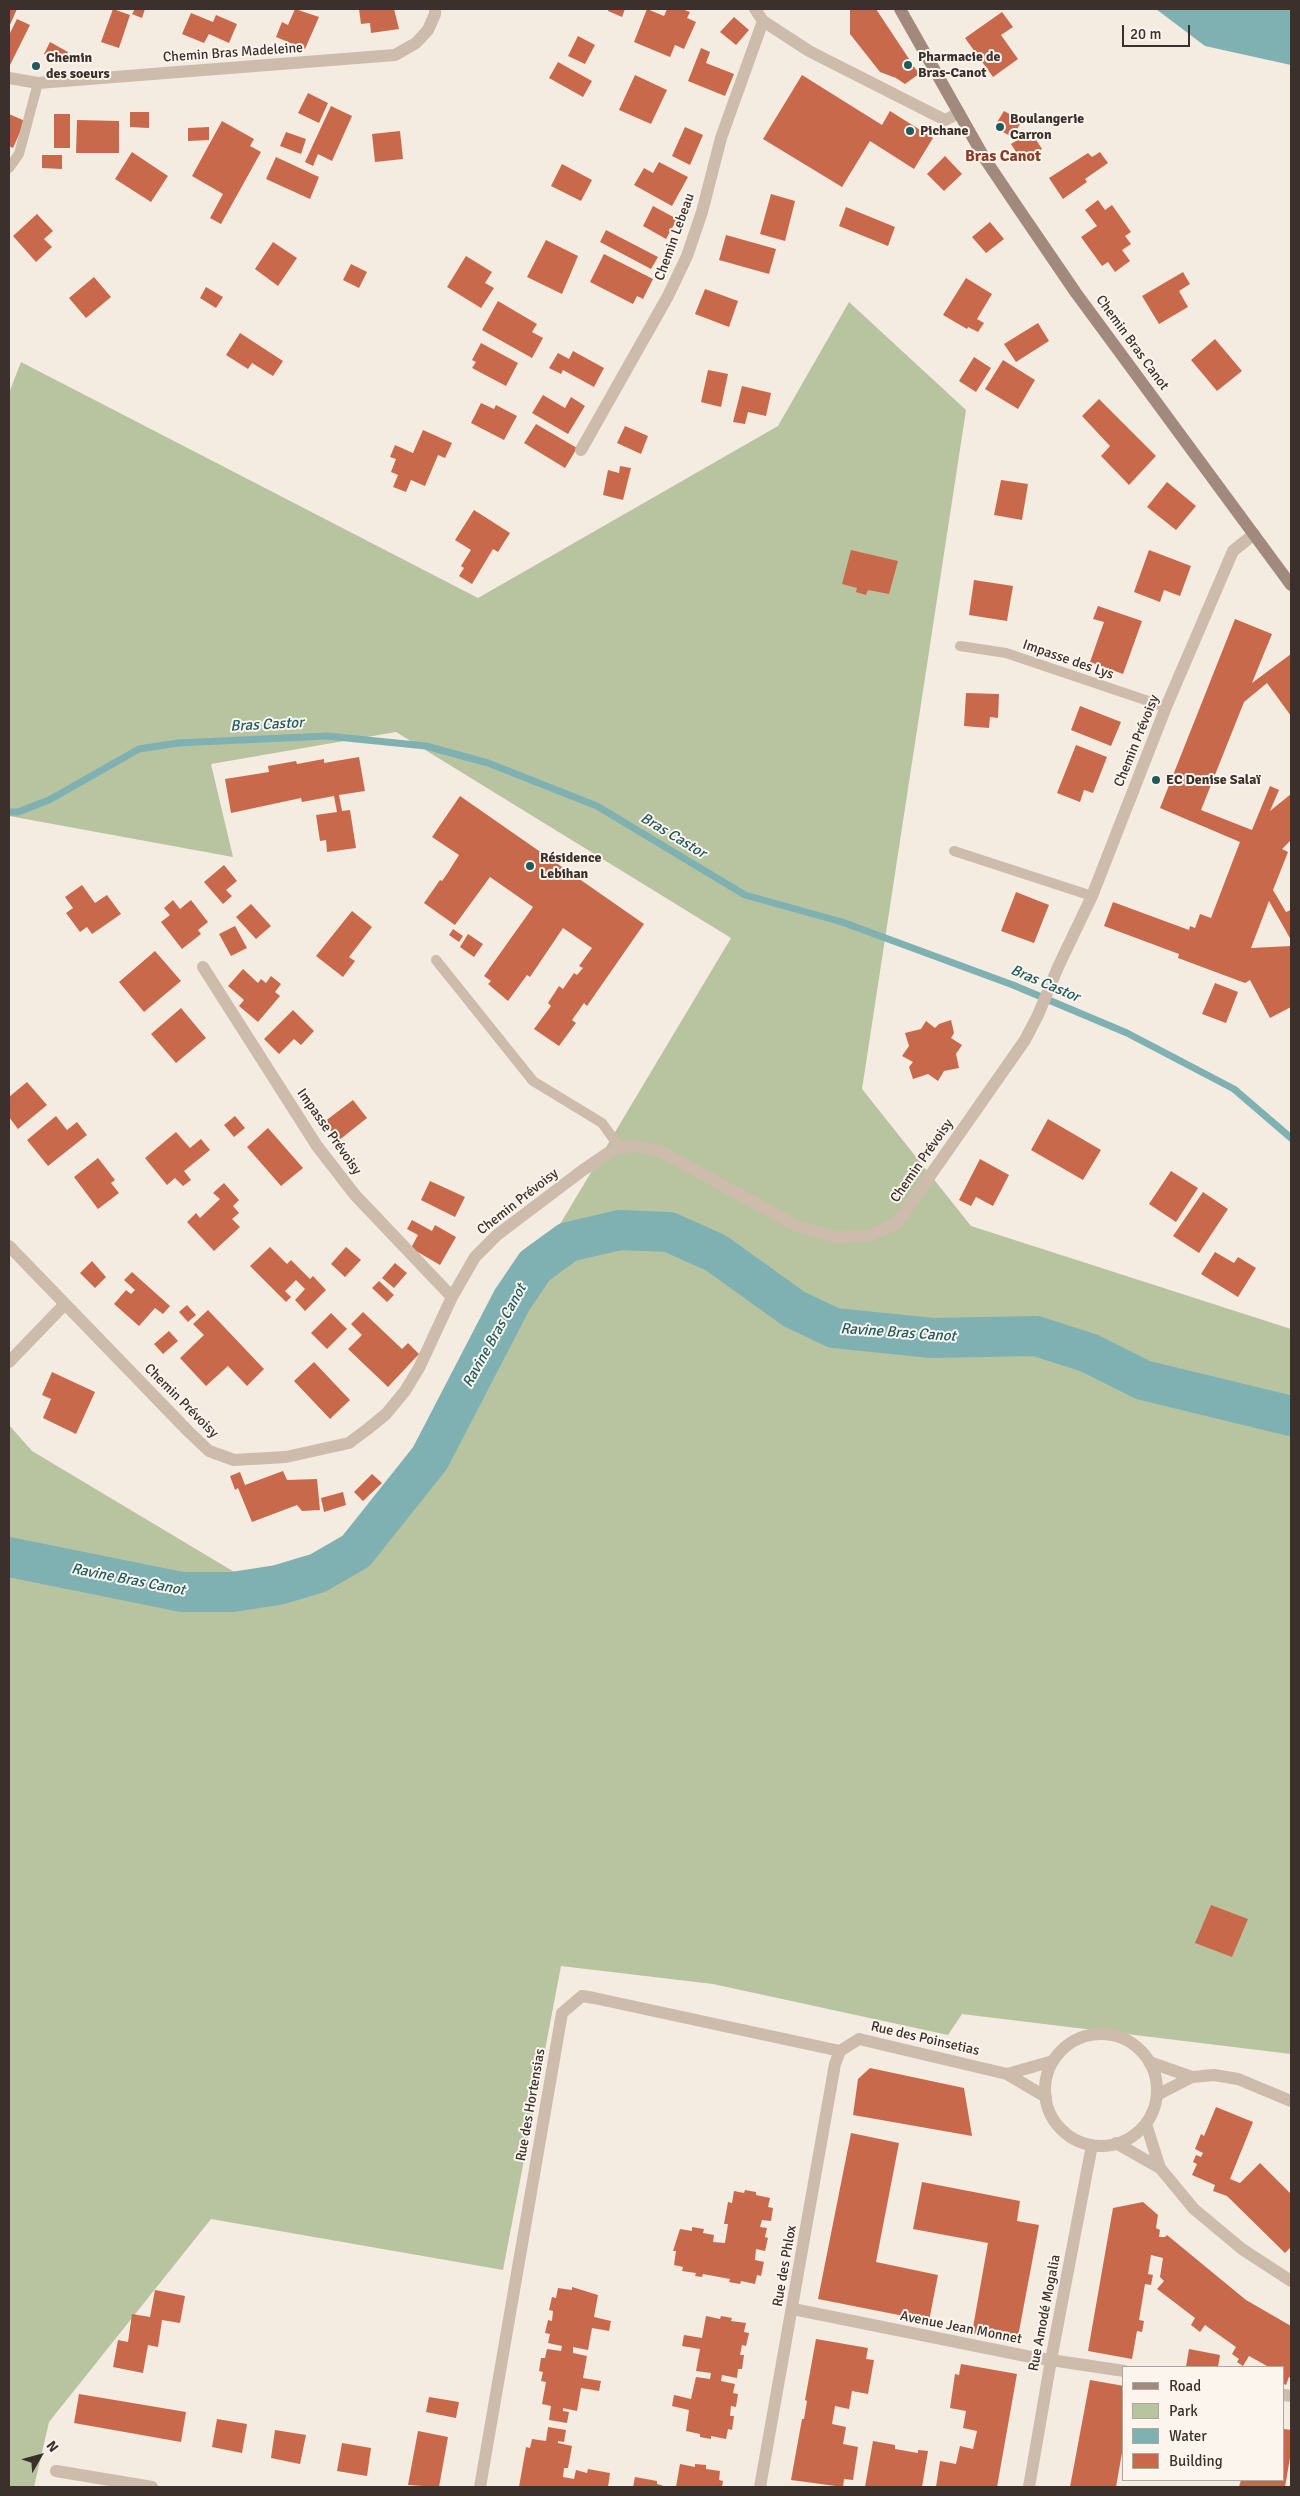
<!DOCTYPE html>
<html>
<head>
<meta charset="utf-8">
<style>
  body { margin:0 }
  #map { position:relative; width:1300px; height:2496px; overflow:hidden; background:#f4ebe1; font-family:Signika,sans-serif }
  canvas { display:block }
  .frame { position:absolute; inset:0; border:10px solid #3b302b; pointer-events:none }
  .legend { position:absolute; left:1122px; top:2366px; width:162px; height:115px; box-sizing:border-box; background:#fbf5ee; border:1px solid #aea6a0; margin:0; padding:6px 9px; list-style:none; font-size:15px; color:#3b302b }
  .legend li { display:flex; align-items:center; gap:10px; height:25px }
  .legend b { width:25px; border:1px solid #aea6a0 }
  .north { position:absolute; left:15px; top:2431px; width:50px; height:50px; -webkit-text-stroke:4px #fbf5ee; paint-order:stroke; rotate:52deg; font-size:14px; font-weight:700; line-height:20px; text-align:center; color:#3b302b }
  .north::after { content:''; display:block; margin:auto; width:18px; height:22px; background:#3b302b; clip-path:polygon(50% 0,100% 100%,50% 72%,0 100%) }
  .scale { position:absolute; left:1122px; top:25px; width:68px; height:22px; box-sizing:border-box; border:2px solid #3b302b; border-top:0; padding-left:6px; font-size:15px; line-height:18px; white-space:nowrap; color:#3b302b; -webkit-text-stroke:4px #fbf5ee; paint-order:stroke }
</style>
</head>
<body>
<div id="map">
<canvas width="1300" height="2496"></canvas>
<div class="frame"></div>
<ul class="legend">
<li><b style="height:6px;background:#a18a7d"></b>Road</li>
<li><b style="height:14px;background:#b8c4a0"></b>Park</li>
<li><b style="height:14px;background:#7fb0b2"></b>Water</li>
<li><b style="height:14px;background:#c8694b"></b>Building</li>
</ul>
<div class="north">N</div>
<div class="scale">20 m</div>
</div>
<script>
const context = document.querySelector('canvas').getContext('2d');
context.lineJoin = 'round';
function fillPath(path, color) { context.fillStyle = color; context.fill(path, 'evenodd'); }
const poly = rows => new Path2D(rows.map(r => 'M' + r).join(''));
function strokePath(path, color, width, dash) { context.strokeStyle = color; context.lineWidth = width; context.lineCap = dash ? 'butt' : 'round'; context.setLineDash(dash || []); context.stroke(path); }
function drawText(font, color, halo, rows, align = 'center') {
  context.font = font + ' Signika,sans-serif'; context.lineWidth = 4; context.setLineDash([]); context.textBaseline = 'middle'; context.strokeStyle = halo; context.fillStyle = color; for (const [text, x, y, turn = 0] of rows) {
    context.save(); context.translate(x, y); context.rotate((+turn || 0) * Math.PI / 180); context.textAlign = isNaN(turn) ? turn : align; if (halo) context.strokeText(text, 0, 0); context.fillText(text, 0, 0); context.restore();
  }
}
fillPath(poly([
  [849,302,966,410,862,1089,971,1226,1291,1329,1291,2054,962,2014,948,2035,713,1984,561,1966,503,2270,211,2219,49,2422,34,2487,9,2487,9,1425,32,1451,236,1573,327,1555,452,1405,731,938,396,732,211,764,233,857,9,816,9,393,21,362,478,598,778,426]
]), '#b8c4a0');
fillPath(poly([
  [1156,9,1291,9,1291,65,1205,46]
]), '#7fb0b2');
strokePath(poly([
  [9,812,18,812,49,800,139,749,178,743,327,736,426,746,488,763,597,806,745,895,842,922,1013,985,1127,1033,1234,1089,1291,1138]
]), '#7fb0b2', 7);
strokePath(poly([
  [9,1557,182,1592,232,1592,278,1585,318,1573,356,1551,430,1458,512,1300,535,1266,568,1242,620,1230,669,1232,716,1253,794,1309,834,1328,932,1338,1036,1336,1089,1353,1143,1380,1291,1416]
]), '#7fb0b2', 40);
fillPath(poly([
  [9,9,17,9,9,27],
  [113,9,130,15,119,48,101,42],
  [135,9,145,9,142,18,132,14],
  [295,9,319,17,305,49,276,37,282,22,288,25],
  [359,9,394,9,399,29,371,33,370,23,361,24],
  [609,9,625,9,622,17,608,11],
  [647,9,664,16,667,9,682,9,690,12,687,18,696,22,684,49,675,45,670,57,634,42],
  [876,9,919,74,905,84,896,78,880,72,850,34,850,10],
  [1002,12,1013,27,1001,35,1018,59,993,77,965,38],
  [191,13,213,22,216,15,237,24,229,43,209,34,204,43,182,34],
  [734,17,749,30,736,45,720,32],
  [17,19,30,25,9,67,9,35],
  [578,36,595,45,585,64,568,56],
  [50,42,68,52,62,63,44,54],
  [701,48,710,52,706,63,734,74,725,96,688,81],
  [558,62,592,81,583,97,549,78],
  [635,75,667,90,651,124,619,110],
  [802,75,882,125,890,111,933,138,914,169,870,141,842,187,763,139],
  [308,93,328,103,319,123,298,113],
  [331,106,352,116,332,161,318,154,313,166,305,162],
  [1004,111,1022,121,1012,137,994,127],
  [130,112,149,112,149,128,130,127],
  [9,114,25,121,13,148,9,146],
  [54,114,70,114,70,148,54,148],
  [77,120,119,121,119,153,76,153],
  [222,121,254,139,250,146,261,152,221,224,210,218,223,194,192,176],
  [209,127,209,140,188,141,188,128],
  [685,127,703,135,690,165,672,156],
  [400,131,403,159,375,162,372,134],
  [286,132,306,139,301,154,280,146],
  [1031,132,1042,149,1022,161,1011,144],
  [132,152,168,176,151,202,115,179],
  [1100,152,1108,163,1085,179,1087,182,1063,199,1049,178,1088,153,1092,157],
  [42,155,62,155,62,169,42,168],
  [945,156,962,174,944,191,927,174],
  [276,157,319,177,310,199,266,179],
  [659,162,688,177,672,206,634,185,644,168,653,173],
  [562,164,592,180,581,201,551,186],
  [771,194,795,201,785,241,760,234],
  [1098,200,1105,210,1112,205,1131,232,1125,236,1131,244,1122,250,1130,261,1115,272,1108,262,1102,266,1081,237,1097,226,1085,210],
  [653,206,677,219,666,239,643,226],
  [846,207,895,227,888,246,839,226],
  [37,214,53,231,44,239,52,247,36,262,13,236],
  [990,222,1004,239,986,253,972,237],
  [606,230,658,257,651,269,600,242],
  [726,235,776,249,769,274,719,260],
  [546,240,578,256,562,294,527,277],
  [273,242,297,258,278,286,255,269],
  [604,254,653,279,643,299,637,296,633,304,590,282],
  [466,256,492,272,485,283,494,288,481,308,447,287],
  [351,264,367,272,359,288,343,280],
  [1183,272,1190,284,1179,291,1188,307,1159,324,1142,296],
  [94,277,111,297,86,318,69,298],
  [966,278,992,294,977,319,984,323,978,332,968,327,967,329,943,315],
  [206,287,223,297,216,308,200,298],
  [705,289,738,301,729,327,695,314],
  [498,301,537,324,532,332,543,338,532,358,482,330],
  [1038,323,1049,341,1016,362,1004,344],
  [240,333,283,361,273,376,252,363,248,369,226,355],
  [1215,339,1242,371,1217,391,1191,360],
  [481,343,518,363,506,386,472,368,476,362,472,360],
  [573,351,604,368,594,387,563,370,561,374,549,368,558,353,569,359],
  [974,357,991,368,976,392,959,381],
  [1003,360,1035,380,1018,409,985,389],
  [708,370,728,374,721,407,701,402],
  [742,386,771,393,766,416,748,412,745,424,733,422],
  [543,395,565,408,571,397,585,406,568,434,532,413],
  [1099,399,1156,456,1129,485,1101,456,1110,446,1082,416],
  [481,403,494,409,496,405,517,416,504,440,471,423],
  [536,424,577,448,565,468,524,443],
  [625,426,648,436,641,454,617,443],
  [423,430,452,443,445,458,438,455,425,486,411,480,406,492,393,487,398,475,391,472,396,459,390,457,395,445,413,453],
  [620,466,631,468,623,500,603,495,608,470,619,473],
  [1001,480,1028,484,1022,520,994,515],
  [1167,482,1196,506,1176,530,1147,507],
  [474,510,510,533,498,552,493,549,472,584,459,576,464,568,461,566,471,550,455,540],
  [851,550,898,561,889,594,868,590,866,595,856,592,857,588,842,584],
  [1149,550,1191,566,1180,596,1164,590,1160,602,1134,592],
  [974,580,1013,586,1007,621,969,615],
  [1098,606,1142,621,1123,674,1090,662,1104,622,1093,619],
  [1235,619,1272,634,1252,683,1291,654,1291,716,1267,683,1244,702,1201,810,1252,830,1270,786,1279,790,1270,811,1291,794,1291,840,1282,849,1288,852,1273,890,1286,912,1291,910,1291,940,1269,901,1251,948,1291,946,1291,1007,1270,1018,1250,980,1245,983,1178,958,1179,954,1104,926,1113,902,1189,930,1190,926,1195,928,1200,914,1211,918,1240,842,1160,808],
  [966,693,999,694,998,718,990,717,989,728,964,726],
  [1080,706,1121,722,1111,746,1071,730],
  [1076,745,1107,757,1093,793,1084,790,1080,802,1057,793],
  [359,757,365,791,339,795,342,811,350,810,356,848,327,852,326,840,320,841,316,815,337,812,334,796,302,802,301,798,231,813,225,779,269,772,268,766,296,761,297,764,324,759,324,763],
  [460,796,644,924,587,1006,584,1003,572,1020,576,1023,559,1046,534,1029,551,1006,548,1003,559,986,563,989,574,973,577,975,583,968,579,966,592,948,563,928,530,977,527,975,508,1001,488,984,491,981,484,976,533,907,490,877,455,925,424,903,440,880,442,881,447,874,459,855,432,837],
  [224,865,237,881,226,890,232,896,223,904,204,882],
  [82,885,95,903,107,895,121,914,92,934,87,927,80,932,66,913,73,908,65,897],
  [1016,892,1049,905,1034,943,1001,931],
  [173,900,180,909,191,900,208,922,198,930,201,934,182,949,161,922,170,915,164,908],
  [251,904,271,926,256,939,236,917],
  [352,911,372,927,349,957,355,961,343,977,316,956],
  [235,926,247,948,231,956,219,934],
  [453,929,463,936,459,942,449,935],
  [468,934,483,944,474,957,460,947],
  [155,951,181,981,144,1012,119,982],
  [243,969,258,983,261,979,266,983,271,976,281,984,275,992,280,996,258,1022,239,1006,244,1000,228,986],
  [1215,983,1238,992,1226,1023,1202,1014],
  [181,1008,206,1038,176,1063,151,1034],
  [293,1010,314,1031,301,1045,294,1039,279,1054,264,1039],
  [951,1020,954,1033,951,1038,962,1045,956,1054,959,1068,944,1071,938,1081,928,1074,913,1079,909,1067,913,1062,902,1056,909,1046,905,1033,921,1029,926,1021,935,1028,939,1024],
  [27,1082,47,1105,18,1129,9,1117,9,1097],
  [353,1100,367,1118,338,1141,324,1122],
  [56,1116,67,1130,77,1122,87,1135,48,1166,27,1140],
  [235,1116,245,1128,234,1137,224,1125],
  [1048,1119,1101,1150,1083,1180,1031,1150],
  [268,1128,303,1168,281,1186,247,1147],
  [176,1132,190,1148,201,1139,210,1150,184,1171,191,1180,183,1186,175,1178,167,1185,145,1158],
  [98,1158,115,1180,111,1183,119,1193,98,1209,74,1177],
  [980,1159,1009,1175,993,1206,976,1197,971,1206,959,1200],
  [1171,1171,1198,1188,1176,1222,1149,1204],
  [430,1181,465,1197,455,1217,421,1200],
  [224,1183,239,1200,233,1206,239,1213,232,1219,240,1227,214,1251,187,1222,196,1213,200,1218,220,1199,213,1193],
  [1203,1192,1228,1209,1199,1253,1173,1236],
  [412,1220,432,1231,435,1225,456,1237,440,1265,411,1248,418,1235,407,1229],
  [270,1247,287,1264,291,1260,310,1279,313,1276,326,1290,305,1311,295,1300,305,1289,296,1280,285,1291,291,1297,286,1302,250,1266],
  [346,1247,361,1260,345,1277,331,1264],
  [1215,1252,1234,1263,1238,1257,1256,1268,1238,1297,1201,1274],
  [92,1261,106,1277,95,1288,80,1273],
  [395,1263,407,1273,394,1288,382,1278],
  [132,1272,170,1306,163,1314,155,1308,139,1326,114,1304,126,1290,131,1294,135,1290,124,1280],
  [379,1281,394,1295,387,1302,372,1288],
  [187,1305,196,1315,188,1322,179,1312],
  [208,1310,264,1369,247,1386,228,1366,206,1386,180,1358,204,1335,193,1324],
  [363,1312,402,1349,408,1343,419,1354,388,1387,348,1349,362,1335,351,1324],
  [331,1313,347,1329,327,1349,311,1333],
  [169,1331,178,1341,163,1354,154,1344],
  [314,1362,350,1400,330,1419,294,1381],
  [52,1372,95,1392,76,1434,43,1418,51,1399,42,1395],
  [283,1471,287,1480,317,1479,320,1510,302,1511,297,1505,252,1522,238,1488,235,1490,230,1476,240,1472,245,1485],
  [372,1474,382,1483,363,1501,354,1492],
  [343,1492,346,1505,324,1512,321,1498],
  [1211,1905,1248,1919,1232,1957,1195,1943],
  [870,2068,964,2088,972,2136,853,2115,858,2079],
  [1216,2107,1253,2122,1230,2179,1240,2183,1260,2163,1291,2194,1291,2247,1285,2253,1227,2196,1213,2191,1215,2185,1192,2175,1197,2164,1193,2162,1196,2155,1201,2157,1203,2153,1195,2149,1201,2134,1204,2136],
  [851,2133,899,2143,876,2262,938,2275,929,2321,818,2299],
  [922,2182,1020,2201,1017,2221,1039,2225,1017,2342,972,2333,988,2243,913,2229],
  [745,2190,756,2192,756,2195,770,2198,768,2207,773,2208,771,2221,762,2220,760,2227,767,2228,765,2237,768,2238,765,2251,756,2249,755,2260,764,2262,761,2276,757,2275,755,2284,741,2281,740,2284,729,2282,730,2279,703,2274,702,2277,695,2276,696,2273,682,2271,683,2267,674,2265,676,2251,673,2251,680,2229,692,2231,692,2227,704,2229,703,2233,714,2235,713,2242,725,2243,728,2224,724,2224,728,2202,732,2203,734,2191,744,2193],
  [1143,2202,1158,2215,1156,2228,1160,2230,1159,2237,1165,2237,1167,2235,1246,2300,1291,2326,1291,2378,1289,2377,1286,2385,1284,2384,1284,2367,1269,2367,1249,2356,1243,2366,1237,2362,1239,2359,1232,2354,1236,2347,1205,2325,1200,2332,1191,2325,1195,2318,1157,2289,1164,2281,1160,2277,1163,2258,1151,2255,1148,2274,1153,2275,1151,2285,1145,2284,1139,2320,1144,2321,1142,2332,1137,2331,1132,2359,1088,2351,1113,2208],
  [572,2287,598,2295,594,2317,611,2321,609,2331,592,2328,588,2350,573,2347,573,2353,587,2356,583,2378,601,2381,599,2391,581,2388,577,2411,563,2408,563,2411,569,2412,567,2423,549,2420,551,2406,542,2404,546,2382,541,2381,543,2372,539,2371,541,2358,545,2358,547,2349,561,2351,562,2346,548,2343,550,2334,545,2333,548,2320,552,2321,553,2311,549,2310,552,2297,556,2298,558,2288,572,2290],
  [155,2290,185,2296,180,2323,162,2320,158,2347,148,2345,143,2373,113,2367,118,2340,128,2342,132,2314,150,2317],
  [706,2316,720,2319,721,2316,732,2318,731,2321,746,2323,744,2332,749,2333,746,2346,742,2345,740,2355,744,2355,742,2369,738,2369,737,2378,722,2375,721,2381,735,2384,733,2393,738,2394,736,2407,731,2406,730,2416,734,2416,732,2430,728,2429,726,2439,711,2436,711,2439,700,2437,700,2434,686,2431,689,2410,672,2406,674,2395,691,2399,696,2377,710,2379,711,2373,696,2371,700,2349,682,2346,684,2335,702,2338],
  [816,2339,868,2348,866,2359,874,2360,868,2394,852,2391,849,2409,835,2406,832,2424,846,2427,843,2444,858,2447,853,2480,844,2479,843,2487,791,2480,802,2419,804,2419,807,2401,805,2400],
  [1189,2349,1220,2355,1218,2367,1186,2367],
  [961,2364,1017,2374,997,2487,936,2487,940,2461,956,2464,960,2446,973,2449,977,2431,963,2428,966,2411,950,2408,955,2374,959,2375],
  [1090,2380,1124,2386,1124,2441,1116,2487,1070,2487],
  [79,2394,186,2412,181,2442,74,2423],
  [429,2397,459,2402,456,2418,426,2412],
  [217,2419,247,2424,242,2453,212,2447],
  [548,2427,566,2430,564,2442,558,2441,558,2443,572,2446,568,2468,564,2468,563,2477,574,2479,576,2470,587,2473,588,2469,610,2473,608,2487,519,2487,526,2447,530,2448,532,2439,546,2441],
  [1284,2429,1291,2430,1291,2452,1285,2487,1239,2487,1241,2480,1284,2480],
  [275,2430,306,2435,300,2464,271,2458],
  [418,2431,448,2437,439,2487,408,2485],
  [873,2441,895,2445,895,2449,918,2453,918,2450,928,2451,922,2487,865,2487],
  [342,2443,371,2448,367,2476,337,2471],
  [680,2464,695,2467,695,2464,706,2465,706,2469,720,2471,719,2480,723,2481,722,2487,676,2487],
  [635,2477,657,2481,657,2484,667,2487,633,2487]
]), '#c8694b');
strokePath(poly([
  [9,168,19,154,38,83],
  [960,646,1006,653,1166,707],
  [954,851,1092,896],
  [436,960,533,1081,602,1123,620,1148]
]), '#cdbbac', 10);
strokePath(poly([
  [755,9,763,21,809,51,945,120,959,113],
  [9,78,38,83,395,55,416,43,428,30,435,14,435,9],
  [581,450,668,296,687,256,702,212,721,138,763,21],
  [203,967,317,1146,355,1195,452,1297],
  [9,1246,188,1431,209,1451,234,1460,286,1457,349,1443,369,1428,386,1414,405,1391,419,1368,452,1297,475,1257,497,1235,583,1170,608,1153,620,1148,634,1146,660,1151,797,1226,835,1237,869,1236,897,1223,1025,1040,1038,1015,1058,967,1092,896,1166,707,1233,551,1254,534],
  [9,1362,65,1304],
  '1045 2090a56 56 0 1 1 112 0a56 56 0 1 1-112 0Z',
  [1149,2062,1192,2077],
  [1007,2074,1053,2061],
  [1157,2095,1192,2077,1214,2075,1238,2079,1291,2101],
  [1146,2124,1160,2168],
  [1116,2143,1160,2168,1194,2209,1242,2249,1291,2281],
  [793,2309,1031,2357,1124,2371],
  [1284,2395,1291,2396],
  [56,2471,152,2487],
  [480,2487,562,2013,582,1996,594,1998,840,2051],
  [760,2487,835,2064,840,2051,859,2039,1007,2074,1046,2097],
  [1029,2487,1051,2360,1092,2145]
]), '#cdbbac', 12);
strokePath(poly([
  [900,9,985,159,1018,208,1076,293,1291,585]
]), '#a18a7d', 12);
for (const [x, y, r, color] of [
  [908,65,5,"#1f5a5e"],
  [36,66,5,"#1f5a5e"],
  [1000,127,5,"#1f5a5e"],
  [910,131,5,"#1f5a5e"],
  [1156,780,5,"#1f5a5e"],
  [530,866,5,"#1f5a5e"]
]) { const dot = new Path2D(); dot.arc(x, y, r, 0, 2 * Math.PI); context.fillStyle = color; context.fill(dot); strokePath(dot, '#fbf5ee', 2); }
drawText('14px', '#3b302b', '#fbf5ee', [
  ["Chemin Bras Madeleine",233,53,-4],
  ["Chemin Lebeau",675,237,-70],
  ["Chemin Bras Canot",1132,343,54],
  ["Impasse des Lys",1068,660,19],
  ["Chemin Prévoisy",1137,741,-68],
  ["Impasse Prévoisy",329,1132,55],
  ["Chemin Prévoisy",922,1161,-55],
  ["Chemin Prévoisy",518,1202,-38],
  ["Chemin Prévoisy",181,1401,45],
  ["Rue des Poinsetias",925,2039,13],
  ["Rue des Hortensias",531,2105,-80],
  ["Rue des Phlox",785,2266,-80],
  ["Rue Amodé Mogalia",1045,2313,-79],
  ["Avenue Jean Monnet",961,2328,11]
]);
drawText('bold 14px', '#3b302b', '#fbf5ee', [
  ["Pharmacie de",918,57],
  ["Bras-Canot",918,73],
  ["Chemin",46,58],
  ["des soeurs",46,74],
  ["Boulangerie",1010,119],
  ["Carron",1010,135],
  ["Pichane",920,131],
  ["EC Denise Salaï",1166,780],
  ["Résidence",540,858],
  ["Lebihan",540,874]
], 'left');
drawText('italic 15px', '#1f5a5e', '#fbf5ee', [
  ["Bras Castor",267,725,-3],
  ["Bras Castor",673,836,31],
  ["Bras Castor",1045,984,23],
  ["Ravine Bras Canot",898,1333,4],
  ["Ravine Bras Canot",495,1336,-61],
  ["Ravine Bras Canot",128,1580,11]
]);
drawText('bold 16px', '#8c3b22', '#fbf5ee', [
  ["Bras Canot",1003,157]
]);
</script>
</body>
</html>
